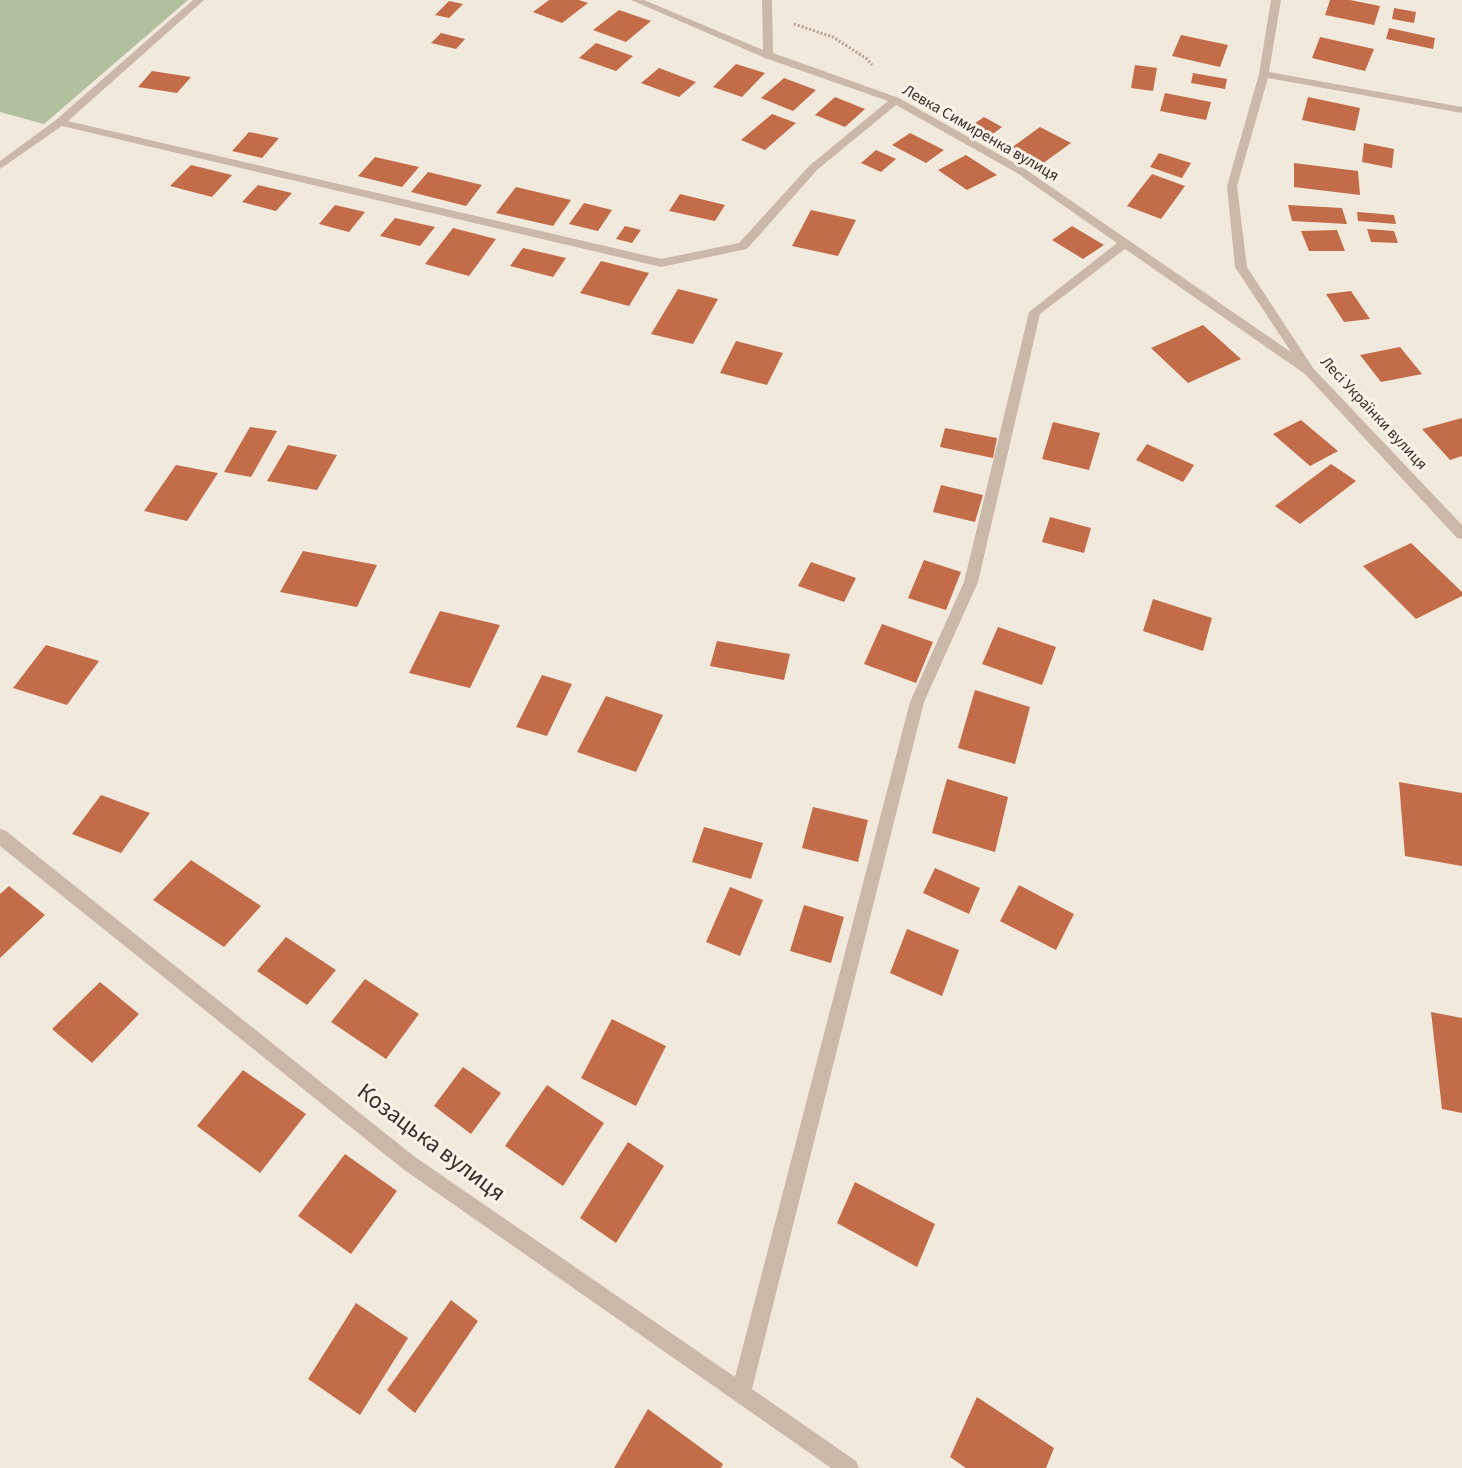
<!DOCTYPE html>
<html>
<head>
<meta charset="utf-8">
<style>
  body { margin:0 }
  canvas { display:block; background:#f2e9dd }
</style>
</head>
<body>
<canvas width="1462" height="1468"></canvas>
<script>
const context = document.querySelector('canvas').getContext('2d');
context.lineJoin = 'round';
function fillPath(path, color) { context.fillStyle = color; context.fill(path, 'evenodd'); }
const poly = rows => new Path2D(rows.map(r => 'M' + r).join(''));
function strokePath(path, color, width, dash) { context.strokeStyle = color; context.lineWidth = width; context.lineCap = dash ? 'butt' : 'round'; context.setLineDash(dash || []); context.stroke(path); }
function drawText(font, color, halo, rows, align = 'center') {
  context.font = font + ' "Source Sans 3",sans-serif'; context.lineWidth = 6; context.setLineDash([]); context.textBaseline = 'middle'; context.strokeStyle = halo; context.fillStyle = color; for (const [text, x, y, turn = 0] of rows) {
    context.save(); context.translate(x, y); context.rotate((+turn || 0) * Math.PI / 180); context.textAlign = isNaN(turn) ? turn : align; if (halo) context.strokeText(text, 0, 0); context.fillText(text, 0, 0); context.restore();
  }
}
fillPath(poly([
  [0,0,188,0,44,124,0,112]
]), '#b3c09d');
fillPath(poly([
  [549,0,579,0,588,3,562,23,533,12],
  [1330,0,1350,0,1380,6,1374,25,1325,15],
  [449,1,463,4,449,18,435,15],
  [1394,8,1416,12,1414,23,1392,19],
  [619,10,651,21,626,42,593,30],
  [1389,28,1435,38,1433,49,1386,39],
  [441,33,465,39,456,49,431,43],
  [1181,35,1228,45,1220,67,1172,56],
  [1320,37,1374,49,1365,71,1312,58],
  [596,43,633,56,616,71,579,58],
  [736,64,765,73,742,97,713,87],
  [1135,65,1157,68,1153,91,1131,88],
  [659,68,696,82,679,97,641,83],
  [152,71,191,77,177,93,138,87],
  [1193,73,1227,79,1225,89,1191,83],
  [784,78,816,90,793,111,761,98],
  [1165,93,1211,102,1206,120,1160,111],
  [835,97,865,109,845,127,815,115],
  [1308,97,1360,108,1355,131,1302,120],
  [772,114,796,123,765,150,741,140],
  [984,117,1002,127,985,140,965,130],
  [1040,127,1071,143,1042,164,1011,148],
  [249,132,279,138,262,158,232,151],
  [910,133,944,150,926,163,892,145],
  [1364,143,1394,149,1392,168,1362,162],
  [876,150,896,159,881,172,861,163],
  [1159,153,1191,163,1182,178,1150,167],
  [966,155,997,175,967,190,938,170],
  [375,157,419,167,402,187,358,176],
  [1294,163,1358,171,1360,195,1294,187],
  [191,165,232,175,212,197,170,186],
  [428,172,482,185,466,206,411,192],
  [1152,174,1185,186,1161,219,1127,206],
  [258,185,292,193,276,211,242,202],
  [516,187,571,200,553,226,496,213],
  [680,194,725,205,715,221,669,211],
  [584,203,612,210,598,231,569,224],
  [335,205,365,212,349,232,319,224],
  [1288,205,1342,208,1347,224,1292,221],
  [811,210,856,220,838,256,792,246],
  [1357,212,1394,215,1396,224,1358,221],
  [395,218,435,227,420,246,380,236],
  [625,226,641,230,632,243,616,239],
  [1072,226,1104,245,1083,259,1052,240],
  [453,228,496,239,469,276,425,264],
  [1367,229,1394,231,1398,243,1371,242],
  [1337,230,1345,251,1309,251,1301,231],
  [523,248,566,258,553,277,510,266],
  [601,261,649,273,629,306,580,293],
  [678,289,718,299,693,344,651,334],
  [1351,291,1370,319,1344,322,1326,294],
  [1203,325,1241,359,1188,383,1151,348],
  [736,341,783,353,767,385,720,373],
  [1400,347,1422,374,1381,382,1360,355],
  [1462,418,1462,456,1450,460,1422,429],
  [1301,420,1338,451,1310,466,1273,434],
  [1053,422,1100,433,1089,470,1042,459],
  [250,427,277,431,251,477,224,472],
  [945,428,997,438,993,458,940,447],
  [1147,444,1194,465,1183,482,1136,460],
  [288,445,337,455,317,490,267,481],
  [1331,464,1356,481,1300,524,1275,506],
  [176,465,218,473,187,521,144,511],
  [941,485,983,495,975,522,933,512],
  [1050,517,1091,528,1084,553,1042,542],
  [1411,543,1462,592,1462,596,1416,619,1363,566],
  [303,551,377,565,357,607,280,592],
  [924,560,961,572,946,610,908,598],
  [811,562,856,578,844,602,798,586],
  [1153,599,1212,618,1203,651,1143,631],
  [440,611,500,625,470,688,409,673],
  [882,624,933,642,916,683,864,664],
  [998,627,1056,647,1042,685,982,664],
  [717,641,790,654,784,680,710,666],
  [46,645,99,661,67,705,13,688],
  [542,675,572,684,547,736,516,727],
  [975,690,1030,707,1015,764,958,748],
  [606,696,663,715,636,772,577,752],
  [947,779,1008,797,995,852,932,833],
  [1399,782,1462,793,1462,866,1405,856],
  [101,795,150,813,121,853,72,834],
  [813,807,868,820,858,862,802,848],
  [704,827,763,843,751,879,692,862],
  [191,860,261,906,224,947,153,900],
  [935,868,980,888,969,914,923,893],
  [1019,885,1074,914,1056,950,1000,921],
  [9,886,45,915,0,958,0,894],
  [730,887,763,900,740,956,706,942],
  [804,905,844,917,831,963,790,951],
  [907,929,959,950,942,996,890,973],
  [286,937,336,970,307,1005,257,971],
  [365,979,419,1014,386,1059,331,1022],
  [100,982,139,1014,92,1063,52,1029],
  [1431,1012,1462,1018,1462,1113,1442,1109],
  [612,1019,666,1046,636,1106,581,1078],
  [463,1067,501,1093,471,1134,434,1106],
  [243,1070,306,1114,260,1173,197,1126],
  [547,1085,604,1123,563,1186,505,1146],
  [628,1142,664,1166,616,1243,580,1218],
  [345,1154,397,1191,351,1254,298,1216],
  [855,1182,935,1224,917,1267,837,1223],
  [451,1300,478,1321,415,1413,387,1390],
  [356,1303,408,1338,360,1415,308,1379],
  [977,1397,1054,1448,1046,1468,966,1468,950,1457],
  [648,1409,723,1464,721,1468,614,1468]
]), '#c36c49');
strokePath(poly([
  [794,24,833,37,867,59,872,65]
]), '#b5a393', 3, [2, 2]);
fillPath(poly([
  [193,0,204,0,68,121,661,259,739,243,809,166,888,101,765,58,631,0,644,0,763,50,762,0,772,0,773,53,899,98,1025,169,1291,352,1235,267,1227,186,1259,74,1271,0,1281,0,1269,72,1462,107,1462,113,1268,78,1237,186,1247,267,1313,368,1462,525,1462,539,1457,538,1305,374,1125,249,1040,314,978,582,924,702,752,1389,856,1461,859,1468,831,1468,403,1169,0,846,0,829,6,831,415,1157,735,1377,910,702,964,582,1029,312,1117,243,1017,173,896,105,817,170,747,249,661,267,62,126,0,169,0,161,56,120,193,0]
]), '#cab9a9');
drawText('16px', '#372e29', '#f9f2e9', [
  ["Левка Симиренка вулиця",980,134,30],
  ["Лесі Українки вулиця",1373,414,47]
]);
drawText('24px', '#372e29', '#f9f2e9', [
  ["Козацька вулиця",430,1144,37]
]);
</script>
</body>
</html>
